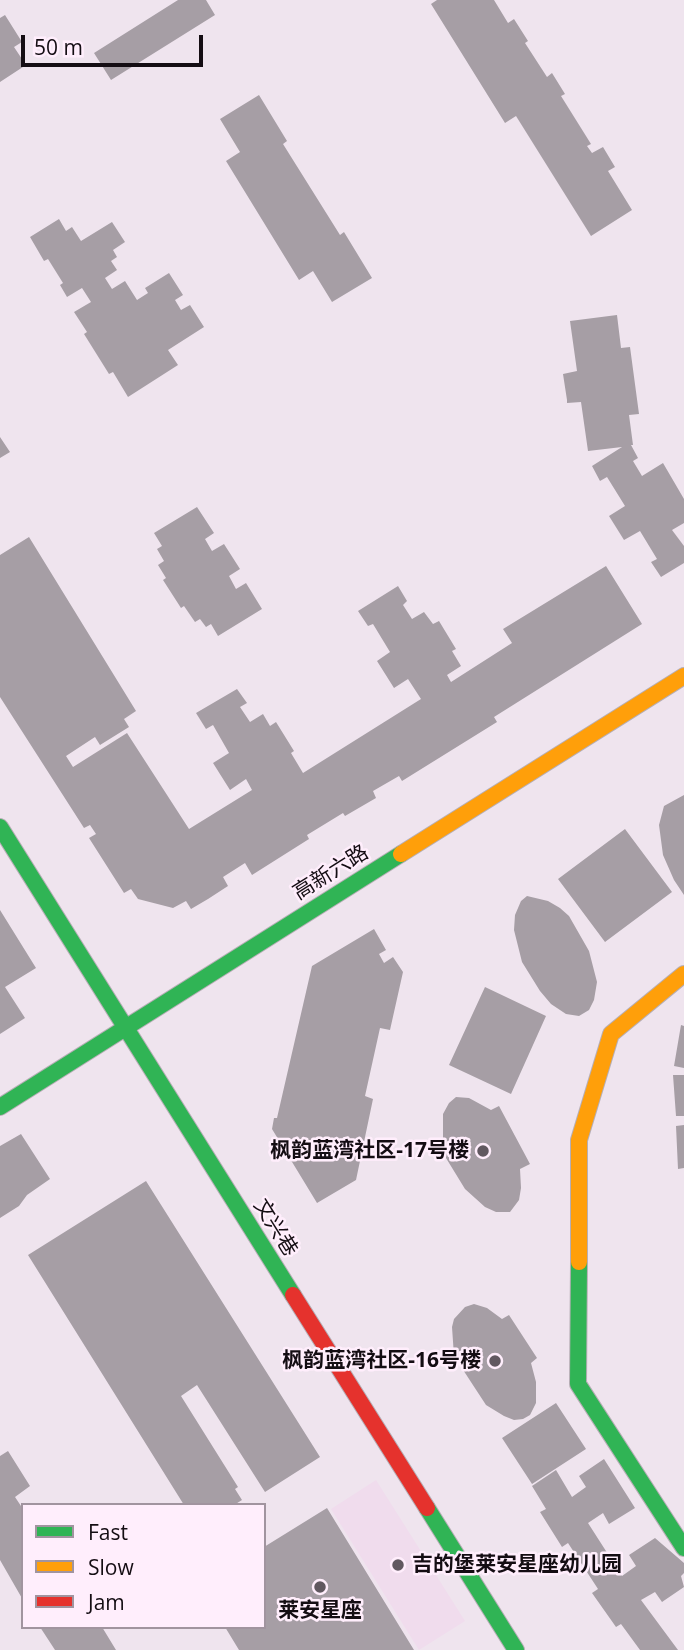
<!DOCTYPE html>
<html>
<head>
<meta charset="utf-8">
<style>
  body { margin:0 }
  #map { position:relative; width:684px; height:1650px; overflow:hidden; background:#efe4ee; font-family:"Open Sans",sans-serif }
  canvas { display:block }
  .legend { position:absolute; left:21px; top:1503px; width:245px; height:126px; box-sizing:border-box; background:#ffeefc; border:2px solid #a1949f; margin:0; padding:9px 12px; list-style:none; font-size:21px; color:#140d13 }
  .legend li { display:flex; align-items:center; gap:14px; height:35px }
  .legend b { width:35px; border:2px solid #a1949f }
  .scale { position:absolute; left:21px; top:35px; width:182px; height:32px; box-sizing:border-box; border:4px solid #140d13; border-top:0; padding-left:9px; font-size:21px; line-height:24px; white-space:nowrap; color:#140d13; -webkit-text-stroke:5px #ffeefc; paint-order:stroke }
</style>
</head>
<body>
<div id="map">
<canvas width="684" height="1650"></canvas>
<ul class="legend">
<li><b style="height:9px;background:#30b455"></b>Fast</li>
<li><b style="height:9px;background:#ff9f0a"></b>Slow</li>
<li><b style="height:9px;background:#e5322d"></b>Jam</li>
</ul>
<div class="scale">50 m</div>
</div>
<script>
const context = document.querySelector('canvas').getContext('2d');
context.lineJoin = 'round';
function fillPath(path, color) { context.fillStyle = color; context.fill(path, 'evenodd'); }
const poly = rows => new Path2D(rows.map(r => 'M' + r).join(''));
function strokePath(path, color, width, dash) { context.strokeStyle = color; context.lineWidth = width; context.lineCap = dash ? 'butt' : 'round'; context.setLineDash(dash || []); context.stroke(path); }
function drawText(font, color, halo, rows, align = 'center') {
  context.font = font + ' "Open Sans","Noto Sans SC",sans-serif'; context.lineWidth = 5; context.setLineDash([]); context.textBaseline = 'middle'; context.strokeStyle = halo; context.fillStyle = color; for (const [text, x, y, turn = 0] of rows) {
    context.save(); context.translate(x, y); context.rotate((+turn || 0) * Math.PI / 180); context.textAlign = isNaN(turn) ? turn : align; if (halo) context.strokeText(text, 0, 0); context.fillText(text, 0, 0); context.restore();
  }
}
fillPath(poly([
  [376,1480,465,1621,419,1650,331,1509]
]), '#f0dced');
fillPath(poly([
  [178,0,206,0,215,15,111,80,94,53],
  [437,0,494,0,508,23,514,19,528,41,525,43,547,77,552,73,565,94,561,96,591,144,587,146,592,153,603,147,615,167,608,171,632,210,591,236,516,116,505,123,431,4],
  [5,15,22,42,14,47,26,65,0,82,0,18],
  [259,95,287,141,283,144,340,235,344,232,372,278,332,302,313,271,299,280,226,161,240,152,220,119],
  [59,219,66,231,72,227,81,241,112,222,125,242,113,250,117,257,111,261,117,270,105,278,112,289,125,281,137,300,148,293,145,288,169,273,183,295,175,300,181,310,190,305,204,327,168,350,178,365,128,397,113,372,109,374,84,334,87,332,74,312,91,302,82,288,67,297,60,285,63,283,48,259,44,261,30,237],
  [617,315,621,348,630,347,639,414,629,415,633,445,631,445,638,458,633,461,642,476,663,463,684,499,684,523,672,530,684,546,684,563,661,577,651,562,657,559,640,531,624,540,609,516,625,506,607,477,600,481,592,466,622,447,588,451,581,402,567,403,567,400,563,374,577,371,570,321],
  [0,437,10,452,0,458],
  [197,507,214,533,205,539,212,551,224,544,240,569,229,576,236,589,246,583,262,609,218,636,211,624,206,627,200,619,195,622,184,606,181,608,163,580,166,578,158,565,164,561,157,549,162,546,154,533],
  [29,537,136,711,124,719,129,727,100,745,95,737,66,756,73,767,127,733,189,829,252,790,246,779,230,790,213,763,229,753,213,725,206,729,196,713,237,689,247,703,240,707,250,722,263,714,270,726,276,722,294,751,291,753,303,773,421,699,408,679,394,688,377,661,390,652,373,624,368,626,358,611,398,586,407,601,403,605,412,619,424,612,433,624,439,621,456,649,452,651,461,666,447,675,451,682,512,643,503,629,606,566,642,624,494,717,497,722,402,781,399,776,373,791,376,798,345,816,343,813,307,835,309,839,252,875,245,863,223,877,228,886,208,899,191,909,186,901,173,908,138,899,131,889,124,893,89,838,96,834,90,825,84,828,0,697,0,555],
  [684,795,684,895,674,880,663,855,659,825,664,806],
  [625,829,672,892,605,942,558,879],
  [527,896,548,901,560,908,569,916,589,951,597,982,594,1000,589,1010,579,1016,566,1014,551,1004,540,991,522,962,514,930,515,915,521,901],
  [0,910,36,968,5,987,25,1018,0,1034],
  [374,929,386,950,379,954,384,963,393,957,403,972,390,1030,380,1028,365,1096,373,1099,356,1180,317,1203,272,1129,274,1118,277,1118,312,966],
  [485,987,546,1016,511,1094,449,1065],
  [681,1025,684,1026,684,1068,674,1066],
  [673,1075,684,1075,684,1116,676,1116],
  [456,1097,469,1098,491,1110,499,1106,530,1164,520,1169,521,1188,519,1200,510,1212,496,1212,485,1207,465,1189,446,1158,443,1143,443,1114,449,1103],
  [684,1125,684,1168,678,1169,676,1126],
  [21,1134,50,1179,27,1195,19,1206,0,1218,0,1146],
  [146,1181,320,1457,265,1492,197,1385,181,1396,238,1487,235,1489,242,1500,234,1505,184,1505,28,1255],
  [474,1304,487,1308,502,1319,509,1315,537,1358,531,1363,536,1382,536,1403,530,1415,523,1419,514,1420,504,1416,486,1405,454,1356,452,1327,454,1319,465,1307],
  [556,1403,586,1449,532,1484,502,1438],
  [8,1451,30,1486,15,1497,23,1509,23,1600,0,1560,0,1456],
  [604,1459,635,1508,609,1524,603,1513,588,1523,622,1576,636,1566,629,1555,655,1538,684,1563,684,1573,681,1576,684,1587,662,1602,655,1592,641,1600,678,1650,640,1650,621,1624,616,1627,592,1593,598,1589,568,1543,562,1547,540,1512,546,1509,532,1486,556,1470,572,1497,586,1487,579,1476],
  [327,1508,414,1650,239,1650,225,1627,264,1627,264,1547],
  [40,1627,102,1627,116,1650,55,1650]
]), '#a69ea5');
const fast = poly([
  [0,827,293,1295],
  [0,1107,401,854],
  [579,1262,578,1384,684,1548],
  [427,1508,516,1650]
]);
const slow = poly([
  [401,854,684,676],
  [579,1262,579,1140,611,1034,684,974]
]);
const jam = poly([
  [293,1295,427,1508]
]);
strokePath(fast, '#b6aeb5', 18);
strokePath(slow, '#b6aeb5', 18);
strokePath(jam, '#b6aeb5', 18);
strokePath(fast, '#30b455', 16);
strokePath(slow, '#ff9f0a', 16);
strokePath(jam, '#e5322d', 16);
for (const [x, y, r, color] of [
  [483,1151,7,"#615860"],
  [495,1361,7,"#615860"],
  [398,1565,7,"#615860"],
  [320,1587,7,"#615860"]
]) { const dot = new Path2D(); dot.arc(x, y, r, 0, 2 * Math.PI); context.fillStyle = color; context.fill(dot); strokePath(dot, '#ffeefc', 2.5); }
drawText('21px', '#140d13', '#ffeefc', [
  ["高新六路",331,873,-32],
  ["文兴巷",275,1228,58]
]);
drawText('bold 21px', '#140d13', '#ffeefc', [
  ["枫韵蓝湾社区-17号楼",469,1151],
  ["枫韵蓝湾社区-16号楼",481,1361],
  ["吉的堡莱安星座幼儿园",412,1565,"left"],
  ["莱安星座",320,1611,"center"]
], 'right');
</script>
</body>
</html>
